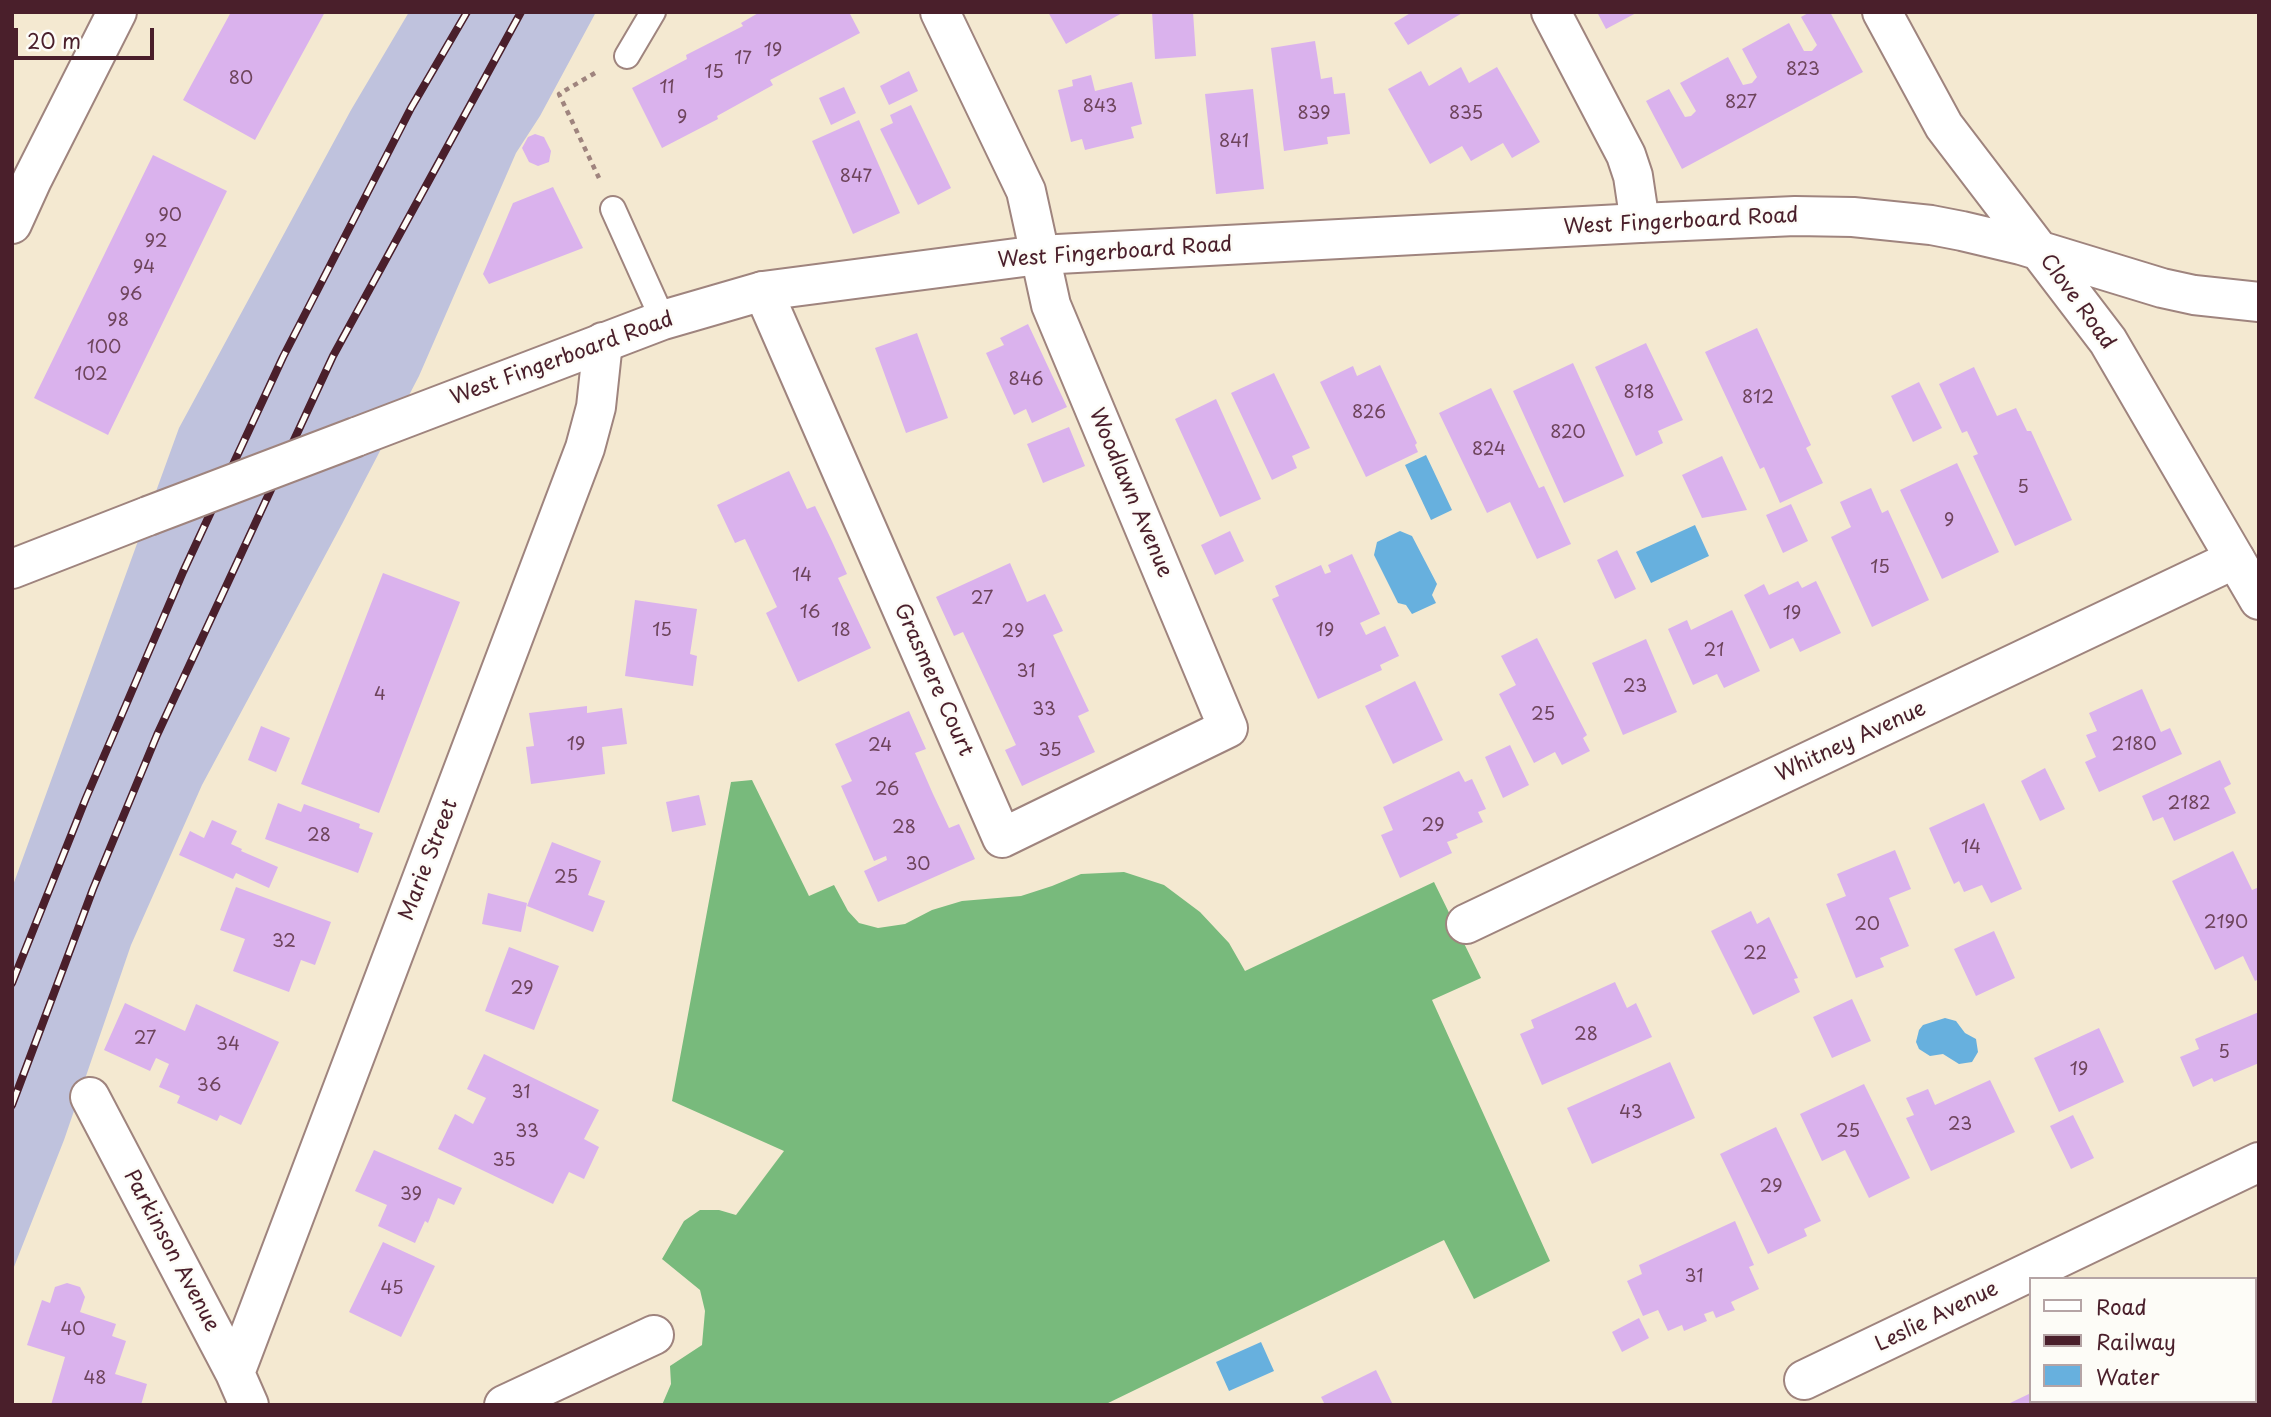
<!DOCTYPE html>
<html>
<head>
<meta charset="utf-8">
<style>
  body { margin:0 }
  #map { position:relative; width:2271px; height:1417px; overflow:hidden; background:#f4e9d1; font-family:"Playpen Sans",sans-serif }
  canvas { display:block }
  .frame { position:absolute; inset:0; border:14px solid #4a1f2b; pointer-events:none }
  .legend { position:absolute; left:2029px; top:1277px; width:228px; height:126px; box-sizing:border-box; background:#fdfcf7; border:2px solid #b5a4a5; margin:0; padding:9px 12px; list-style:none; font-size:21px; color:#4a1f2b }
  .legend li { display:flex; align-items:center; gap:14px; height:35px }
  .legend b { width:35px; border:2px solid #b5a4a5 }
  .scale { position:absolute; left:14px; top:28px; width:140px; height:32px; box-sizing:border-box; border:4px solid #4a1f2b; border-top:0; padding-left:9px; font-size:21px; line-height:24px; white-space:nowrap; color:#4a1f2b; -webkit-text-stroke:5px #fdfcf7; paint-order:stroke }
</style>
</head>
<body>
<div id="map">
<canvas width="2271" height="1417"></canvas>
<div class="frame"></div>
<ul class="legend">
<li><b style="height:9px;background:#fff"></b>Road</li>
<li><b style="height:9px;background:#4a1f2b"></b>Railway</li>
<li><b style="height:19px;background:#67b0de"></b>Water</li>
</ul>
<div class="scale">20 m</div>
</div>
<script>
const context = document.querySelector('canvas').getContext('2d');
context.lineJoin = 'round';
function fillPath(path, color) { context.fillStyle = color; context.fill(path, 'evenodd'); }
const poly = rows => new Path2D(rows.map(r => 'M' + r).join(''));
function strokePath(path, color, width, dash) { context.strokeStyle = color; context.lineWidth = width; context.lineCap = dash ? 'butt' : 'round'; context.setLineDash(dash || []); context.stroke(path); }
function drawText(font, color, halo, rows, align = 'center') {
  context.font = font + ' "Playpen Sans",sans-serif'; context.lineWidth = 5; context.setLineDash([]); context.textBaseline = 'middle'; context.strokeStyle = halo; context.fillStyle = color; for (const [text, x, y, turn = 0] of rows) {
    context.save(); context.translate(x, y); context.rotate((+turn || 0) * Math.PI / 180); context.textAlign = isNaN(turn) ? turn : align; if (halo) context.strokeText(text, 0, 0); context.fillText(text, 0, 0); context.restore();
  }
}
fillPath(poly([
  [409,12,596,12,540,116,516,153,419,376,342,524,202,785,131,945,64,1140,12,1272,12,888,179,428,351,110]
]), '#bfc2dd');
fillPath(poly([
  [752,780,809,896,834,885,848,911,859,923,878,928,905,924,932,910,962,901,1021,896,1052,886,1081,874,1124,872,1164,885,1200,912,1229,943,1245,971,1434,882,1481,978,1432,1000,1550,1261,1474,1299,1444,1240,1104,1405,662,1405,671,1384,670,1366,702,1345,705,1311,700,1290,662,1259,684,1221,700,1210,719,1210,736,1215,784,1151,672,1101,731,782]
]), '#78ba7c');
fillPath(poly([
  [1426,455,1452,510,1431,520,1405,465],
  [1695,525,1709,556,1651,583,1636,552],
  [1400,531,1412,536,1437,584,1432,595,1436,603,1412,614,1406,605,1398,603,1374,555,1377,542],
  [1945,1018,1956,1021,1965,1033,1976,1039,1978,1052,1972,1062,1959,1064,1943,1054,1930,1056,1919,1049,1916,1042,1919,1030,1923,1025],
  [1261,1342,1274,1371,1229,1391,1216,1362]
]), '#67b0de');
fillPath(poly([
  [231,12,325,12,255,140,183,100],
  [760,12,849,12,860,33,770,80,773,85,717,116,718,119,662,148,632,88,687,59,686,55,743,26,741,23],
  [1048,12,1124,12,1066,44],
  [1152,12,1193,12,1196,56,1155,59],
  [1412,12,1464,12,1408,45,1394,23],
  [1597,12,1638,12,1606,29],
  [1810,12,1830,12,1863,72,1682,169,1646,101,1669,89,1685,117,1691,116,1696,111,1680,83,1728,57,1743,85,1752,83,1757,77,1742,49,1789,23,1804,51,1812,51,1817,45,1801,17],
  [1315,41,1321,79,1332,77,1334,94,1345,93,1350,134,1327,137,1328,144,1284,151,1271,48],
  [1461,67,1469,83,1497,67,1540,142,1512,158,1503,143,1471,161,1462,146,1430,164,1388,89,1421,71,1429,86],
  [909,71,918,91,889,105,880,86],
  [1091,75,1095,91,1132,82,1142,124,1131,127,1134,138,1085,150,1082,139,1071,142,1058,90,1073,86,1072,80],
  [844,87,856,113,831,125,819,98],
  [1253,89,1264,189,1216,194,1205,94],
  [911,105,951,188,918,205,880,129,893,123,890,115],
  [859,120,900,213,853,234,812,141],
  [535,134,544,137,551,151,549,162,538,166,529,162,522,148,528,137],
  [153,155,227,191,108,435,34,398],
  [553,187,583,248,489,284,483,274,513,203],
  [1028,324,1067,407,1032,423,1026,409,1014,415,986,353,1004,345,1000,338],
  [1757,328,1811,445,1806,448,1823,483,1780,503,1764,467,1760,469,1705,352],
  [917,333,948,418,906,433,875,348],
  [1646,343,1683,420,1658,431,1663,443,1636,456,1595,367],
  [1573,363,1624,476,1564,503,1513,391],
  [1380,365,1417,443,1415,445,1418,452,1366,477,1320,382,1353,366,1357,376],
  [1974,367,1997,416,2016,408,2027,431,2031,431,2072,520,2015,546,1973,456,1978,454,1967,431,1962,433,1939,384],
  [1274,373,1310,448,1292,456,1297,468,1272,480,1231,393],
  [1919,382,1942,428,1913,442,1891,396],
  [1491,388,1539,488,1544,486,1571,544,1537,559,1510,502,1487,513,1439,413],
  [1216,399,1261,499,1220,517,1175,419],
  [1069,427,1085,466,1043,483,1027,444],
  [1722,456,1747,510,1702,518,1682,475],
  [1957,463,1999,552,1942,579,1900,490],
  [789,471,807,509,815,506,832,541,847,574,838,578,871,648,798,682,766,613,777,607,745,539,735,543,717,505],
  [1871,488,1882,513,1888,510,1929,600,1872,627,1831,537,1851,527,1840,502],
  [1791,504,1808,541,1783,553,1766,515],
  [1230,531,1244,561,1215,575,1201,545],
  [1617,550,1636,589,1615,599,1597,560],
  [1352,554,1380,614,1360,623,1366,635,1385,626,1399,656,1380,665,1382,670,1318,699,1272,599,1279,596,1275,586,1321,565,1325,574,1331,572,1328,565],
  [1010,563,1027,602,1045,594,1063,631,1053,635,1089,711,1078,716,1095,752,1022,786,1005,750,1016,745,963,632,954,636,936,597],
  [383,573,460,602,379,813,301,784],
  [1798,581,1802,588,1816,581,1841,633,1800,652,1793,638,1770,649,1744,595,1764,584,1769,595],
  [635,600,697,609,690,654,697,656,693,686,625,676],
  [1732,610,1760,671,1724,688,1717,674,1693,685,1668,629,1687,620,1691,630],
  [1537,638,1587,735,1583,738,1590,751,1562,765,1555,752,1534,763,1499,694,1516,685,1501,656],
  [1646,639,1677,712,1623,735,1592,663],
  [1415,681,1443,740,1393,764,1365,706],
  [2142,689,2161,732,2170,728,2182,754,2099,792,2085,762,2096,757,2086,735,2097,731,2089,713],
  [587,706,587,713,622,708,627,744,602,747,605,774,531,784,526,747,534,746,529,713],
  [909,711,926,749,915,753,933,794,949,828,959,824,975,859,878,902,864,871,887,860,886,856,874,861,841,786,852,781,835,744],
  [261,726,290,738,276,772,248,760],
  [1510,745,1529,785,1503,798,1485,757],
  [2220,760,2231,784,2224,788,2236,813,2174,841,2163,817,2153,821,2142,796],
  [2045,768,2065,809,2040,821,2021,781],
  [1459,771,1465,782,1472,779,1486,809,1478,812,1483,822,1456,834,1458,838,1447,842,1452,853,1400,878,1381,835,1393,830,1383,807],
  [699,795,706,825,672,832,666,802],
  [278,803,301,812,304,804,360,824,359,828,373,833,358,873,265,839],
  [1984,803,2022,889,1991,903,1982,885,1964,892,1959,881,1954,884,1929,828],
  [212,820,237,831,231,844,242,849,241,851,278,867,269,888,236,873,233,879,179,855,190,831,204,838],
  [552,842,601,861,588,895,605,901,593,932,527,906],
  [1895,850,1911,889,1889,898,1909,946,1880,958,1884,967,1856,978,1826,904,1846,896,1837,874],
  [2233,851,2252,890,2257,888,2259,891,2259,979,2255,981,2243,956,2215,970,2172,881],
  [236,887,331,922,315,965,301,960,289,992,233,971,245,939,220,930],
  [488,893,527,903,521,932,482,924],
  [1751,911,1757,924,1769,917,1798,978,1794,979,1800,992,1753,1015,1711,931],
  [1994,931,2015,978,1976,996,1954,949],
  [509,947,559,966,534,1030,485,1011],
  [1615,982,1627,1008,1636,1003,1652,1037,1542,1085,1520,1034,1534,1028,1531,1020],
  [1852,999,1871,1041,1832,1058,1813,1017],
  [125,1003,185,1031,196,1004,279,1042,241,1125,220,1115,217,1121,177,1103,180,1096,159,1087,169,1064,156,1058,150,1071,104,1050],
  [2259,1012,2259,1063,2214,1082,2212,1078,2193,1087,2180,1057,2199,1049,2195,1039],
  [2099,1028,2124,1082,2059,1112,2034,1058],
  [484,1054,599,1110,584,1139,599,1147,584,1179,569,1172,553,1204,438,1149,455,1114,473,1124,486,1098,467,1089],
  [1670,1062,1695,1118,1592,1164,1567,1108],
  [1990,1080,2015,1132,1931,1171,1906,1118,1914,1115,1906,1098,1928,1089,1935,1105],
  [1864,1084,1910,1178,1869,1198,1845,1150,1822,1161,1800,1114],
  [2073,1115,2094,1158,2071,1169,2050,1126],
  [1776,1127,1821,1221,1804,1229,1807,1236,1768,1254,1720,1154],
  [374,1150,462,1188,454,1205,438,1198,428,1223,425,1221,415,1243,378,1226,387,1205,355,1191],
  [1735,1221,1754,1265,1749,1267,1759,1289,1731,1302,1735,1310,1716,1318,1713,1311,1704,1314,1707,1321,1684,1331,1682,1325,1668,1331,1658,1310,1643,1316,1627,1281,1642,1274,1639,1265],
  [383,1242,435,1266,401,1337,349,1312],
  [67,1283,80,1287,85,1297,80,1312,116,1324,112,1336,126,1341,115,1374,147,1384,141,1405,51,1405,65,1357,27,1345,42,1300,50,1303,55,1287],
  [2255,1310,2259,1318,2259,1395,2255,1396],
  [1639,1318,1649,1338,1622,1352,1612,1332],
  [1376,1370,1393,1405,1325,1405,1321,1397],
  [2031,1393,2031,1401,2066,1401,2068,1405,2011,1405,2010,1403],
  [2096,1401,2188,1401,2189,1405,2097,1405]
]), '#dab2ed');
const service = poly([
  [627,56,653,12],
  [613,209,663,320]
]);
const minor = poly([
  [1551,12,1626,155,1633,176,1640,223],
  [12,224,32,180,117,12],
  [763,291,1002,838,1228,728,1051,305,1026,191,940,12],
  [1466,924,2235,559],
  [90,1097,235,1373,249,1405],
  [235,1373,585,448,596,407,603,342],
  [1804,1380,2259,1162],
  [504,1405,654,1335]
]);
const tertiary = poly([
  [1882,12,1944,126,2108,341,2259,600],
  [356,437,663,320,763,291,1039,255,1640,223,1795,216,1853,217,1931,225,1962,231,2021,245,2162,288,2194,295,2259,302],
  [12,569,148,516]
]);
strokePath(service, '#9f847e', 28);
strokePath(minor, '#9f847e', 42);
strokePath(tertiary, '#9f847e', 42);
strokePath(poly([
  [595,73,559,94,599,178]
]), '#9f847e', 4.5, [5, 5]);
strokePath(service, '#fff', 24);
strokePath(minor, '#fff', 38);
strokePath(tertiary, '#fff', 38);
const rail = poly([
  [12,983,86,798,183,572,283,357,411,108,467,12],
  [12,1105,93,889,157,735,333,356,521,12]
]);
strokePath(rail, '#4a1f2b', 8);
strokePath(rail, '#fdfcf7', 5, [16]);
const tertiaryBridge = poly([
  [148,516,356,437]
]);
strokePath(tertiaryBridge, '#9f847e', 42, []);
strokePath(tertiaryBridge, '#fff', 38);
drawText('18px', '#6e445c', null, [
  ["19",773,51],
  ["17",743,59],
  ["823",1803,70],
  ["15",714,73],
  ["80",241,79],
  ["11",667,88],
  ["827",1741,103],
  ["843",1100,107],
  ["839",1314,114],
  ["835",1466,114],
  ["9",682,118],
  ["841",1234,142],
  ["847",856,177],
  ["90",170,216],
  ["92",156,242],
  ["94",144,268],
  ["96",131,295],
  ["98",118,321],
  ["100",104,348],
  ["102",91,375],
  ["846",1026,380],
  ["818",1639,393],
  ["812",1758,398],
  ["826",1369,413],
  ["820",1568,433],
  ["824",1489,450],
  ["5",2023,488],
  ["9",1949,521],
  ["15",1880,568],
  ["14",802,576],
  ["27",982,599],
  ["16",810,613],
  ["19",1792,614],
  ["15",662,631],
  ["18",841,631],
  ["19",1325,631],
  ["29",1013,632],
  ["21",1714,651],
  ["31",1026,672],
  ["23",1635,687],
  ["4",380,695],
  ["33",1044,710],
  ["25",1543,715],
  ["19",576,745],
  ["2180",2134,745],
  ["24",880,746],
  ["35",1050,751],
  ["26",887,790],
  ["2182",2189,804],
  ["29",1433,826],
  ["28",904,828],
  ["28",319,836],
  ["14",1971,848],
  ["30",918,865],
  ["25",566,878],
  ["2190",2226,923],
  ["20",1867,925],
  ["32",284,942],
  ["22",1755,954],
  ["29",522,989],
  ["28",1586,1035],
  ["27",145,1039],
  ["34",228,1045],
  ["5",2224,1053],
  ["19",2079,1070],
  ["36",209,1086],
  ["31",521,1093],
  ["43",1631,1113],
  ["23",1960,1125],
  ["33",527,1132],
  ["25",1848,1132],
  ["35",504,1161],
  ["29",1771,1187],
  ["39",411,1195],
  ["31",1694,1277],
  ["45",392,1289],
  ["40",73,1330],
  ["48",95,1379]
]);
drawText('21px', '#4a1f2b', '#fdfcf7', [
  ["West Fingerboard Road",1681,222,-3],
  ["West Fingerboard Road",1115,253,-4],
  ["Clove Road",2077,302,54],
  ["West Fingerboard Road",562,359,-20],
  ["Woodlawn Avenue",1130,493,67],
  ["Grasmere Court",933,680,66],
  ["Whitney Avenue",1851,742,-25],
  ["Marie Street",429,860,-69],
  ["Parkinson Avenue",171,1251,62],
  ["Leslie Avenue",1937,1317,-26]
]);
</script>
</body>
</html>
